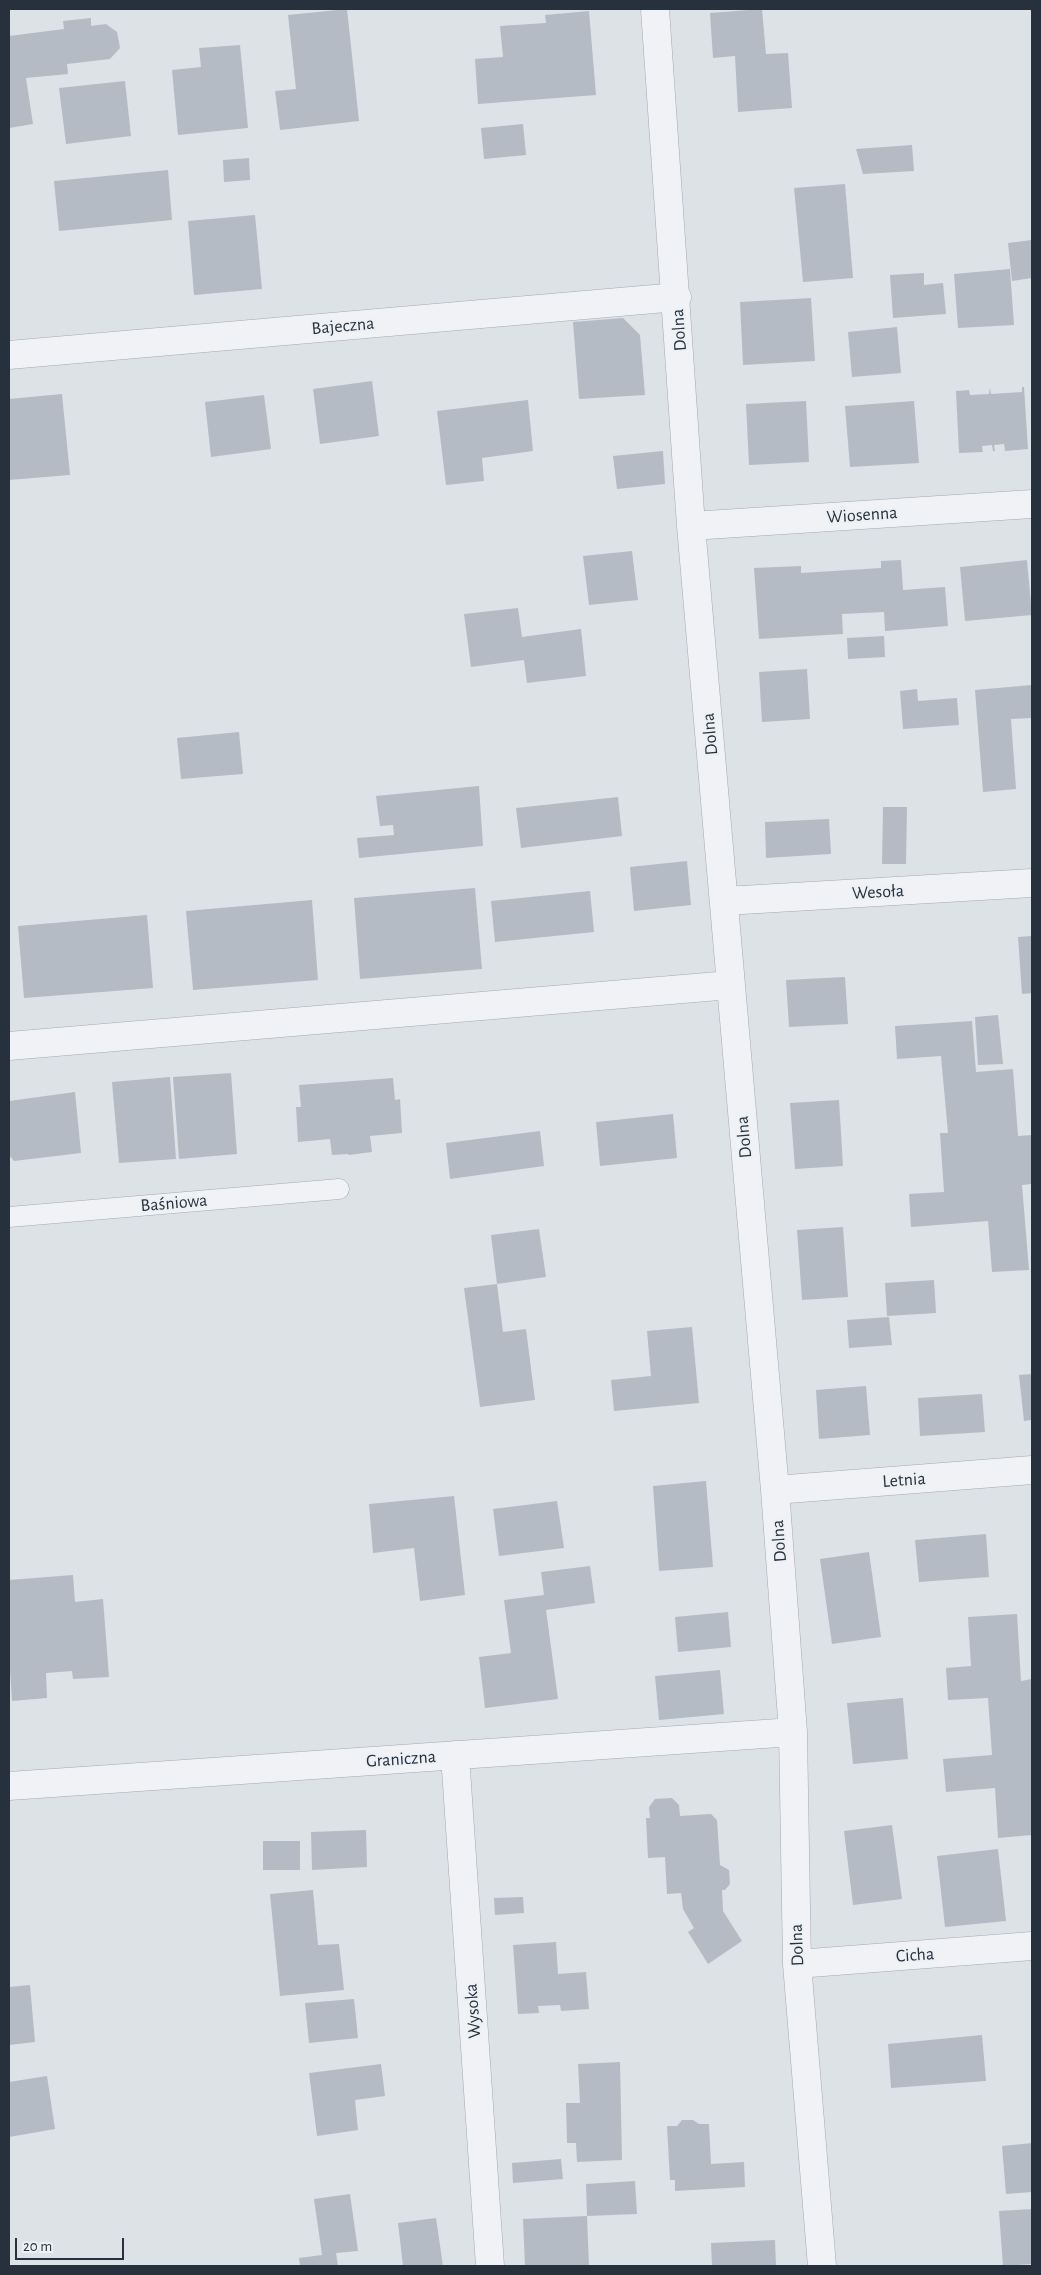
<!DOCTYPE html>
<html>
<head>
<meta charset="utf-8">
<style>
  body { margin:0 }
  #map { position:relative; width:1041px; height:2275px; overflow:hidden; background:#dde2e7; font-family:"Alegreya Sans",sans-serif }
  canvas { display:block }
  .frame { position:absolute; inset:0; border:10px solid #27313e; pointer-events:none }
  .scale { position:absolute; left:15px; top:2238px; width:109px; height:22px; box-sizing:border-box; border:2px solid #27313e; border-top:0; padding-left:6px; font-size:15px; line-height:18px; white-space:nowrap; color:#27313e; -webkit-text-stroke:4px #edf1f5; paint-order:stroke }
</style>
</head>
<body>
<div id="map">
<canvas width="1041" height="2275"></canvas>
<div class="frame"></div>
<div class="scale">20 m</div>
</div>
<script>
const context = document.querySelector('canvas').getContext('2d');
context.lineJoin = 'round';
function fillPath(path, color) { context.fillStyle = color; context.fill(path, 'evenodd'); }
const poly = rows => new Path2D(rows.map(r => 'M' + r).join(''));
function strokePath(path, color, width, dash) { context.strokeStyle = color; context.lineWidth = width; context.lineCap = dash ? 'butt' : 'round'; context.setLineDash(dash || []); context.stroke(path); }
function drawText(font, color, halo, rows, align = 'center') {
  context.font = font + ' "Alegreya Sans",sans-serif'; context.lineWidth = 4.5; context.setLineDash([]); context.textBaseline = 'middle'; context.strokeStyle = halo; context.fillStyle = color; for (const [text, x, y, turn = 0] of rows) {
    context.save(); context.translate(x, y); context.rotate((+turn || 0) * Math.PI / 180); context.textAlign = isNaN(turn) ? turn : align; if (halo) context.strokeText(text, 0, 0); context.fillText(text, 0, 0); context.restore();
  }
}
fillPath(poly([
  [347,9,359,121,280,130,275,91,296,89,288,15],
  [762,9,766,54,788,53,792,108,738,112,735,56,713,58,710,13],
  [589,11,596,95,478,104,475,59,503,57,500,26,546,23,545,15],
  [91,18,91,26,106,24,117,32,120,48,110,59,67,64,68,74,26,78,33,124,9,128,9,36,64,29,63,21],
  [240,45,248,128,178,135,172,70,201,67,199,48],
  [125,81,131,136,66,144,59,88],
  [523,124,526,155,484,159,481,128],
  [912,145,914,171,863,174,856,149],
  [249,158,250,180,224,182,223,160],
  [168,170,172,220,59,231,54,181],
  [845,184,853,278,803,282,794,188],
  [255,215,262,289,194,295,188,221],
  [1032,240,1032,278,1012,281,1008,243],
  [1010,269,1014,325,958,328,954,274],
  [924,273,924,285,943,283,946,314,893,318,890,275],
  [811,298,815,361,743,365,740,302],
  [623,318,640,335,645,395,579,399,573,322],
  [897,327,901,373,852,377,848,332],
  [372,381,379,436,320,444,313,389],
  [1022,387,1024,387,1028,449,1005,451,1004,444,994,445,995,451,993,451,992,445,982,446,983,452,959,453,956,391,969,390,970,395,989,394,990,388,991,394,1022,392],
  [62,394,70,475,9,480,9,399],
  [264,395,271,449,211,457,205,402],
  [528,400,533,451,482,458,484,481,446,485,437,411],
  [806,401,809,462,749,465,746,404],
  [914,401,919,463,850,467,845,406],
  [663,451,665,484,617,489,613,456],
  [632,551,638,600,589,605,583,556],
  [901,560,903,590,945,587,948,626,885,631,884,612,842,614,843,634,759,639,754,568,801,566,801,573,881,568,881,561],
  [1027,560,1032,615,965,621,960,567],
  [518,608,522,637,581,629,586,676,527,683,524,660,471,667,464,614],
  [884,636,885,657,848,659,847,638],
  [807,669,810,719,762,722,759,672],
  [1032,685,1032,718,1011,719,1016,789,983,792,975,690],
  [917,689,918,701,957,698,959,725,903,729,900,691],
  [239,732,243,774,181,779,177,738],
  [479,786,483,846,359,858,357,838,394,835,393,825,380,826,376,796],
  [618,797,622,836,521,848,516,808],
  [883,807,907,807,906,864,882,864],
  [829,819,831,854,766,858,765,822],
  [687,861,691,905,634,911,630,867],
  [475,888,482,969,360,979,354,898],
  [590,891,594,932,495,942,491,901],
  [312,900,318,980,193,990,186,911],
  [147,915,153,988,24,998,18,926],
  [1032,936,1032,993,1022,994,1018,937],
  [845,977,848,1024,789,1027,786,980],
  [998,1015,1003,1064,978,1065,975,1017],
  [972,1021,976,1072,1013,1069,1018,1136,1032,1135,1032,1184,1022,1185,1029,1270,992,1272,988,1221,911,1227,909,1194,944,1192,940,1133,948,1133,941,1056,897,1059,895,1026],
  [231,1073,237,1154,179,1159,173,1077],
  [170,1077,176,1159,119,1163,112,1082],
  [393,1078,395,1100,400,1099,402,1133,370,1136,372,1152,349,1155,348,1154,332,1155,330,1139,298,1142,296,1107,301,1107,299,1085],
  [75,1092,81,1153,14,1161,9,1155,9,1101],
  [839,1100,843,1166,795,1169,790,1103],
  [673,1114,677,1158,600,1166,596,1122],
  [540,1131,544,1166,450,1179,446,1143],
  [843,1227,848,1297,802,1300,797,1230],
  [539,1229,546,1277,497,1284,491,1235],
  [934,1280,936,1313,887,1316,885,1283],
  [497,1284,503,1332,526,1329,535,1400,480,1407,464,1288],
  [889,1317,892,1345,849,1348,847,1320],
  [692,1327,699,1403,614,1411,611,1380,651,1376,647,1331],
  [1032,1374,1032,1420,1024,1421,1019,1375],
  [866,1386,870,1435,819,1439,816,1390],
  [982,1394,985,1432,920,1436,918,1398],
  [706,1481,713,1567,659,1571,653,1486],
  [454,1496,465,1595,420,1601,414,1548,373,1553,369,1504],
  [557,1501,564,1548,499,1556,493,1509],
  [986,1534,989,1577,919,1582,915,1540],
  [869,1552,881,1637,832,1644,820,1559],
  [590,1566,595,1603,546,1610,558,1699,485,1708,479,1657,511,1653,504,1600,544,1595,541,1572],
  [73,1575,75,1602,103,1599,109,1677,73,1679,72,1671,46,1673,47,1698,12,1701,9,1654,9,1580],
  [728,1612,731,1647,678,1652,675,1617],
  [1017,1614,1021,1681,1032,1679,1032,1835,998,1838,995,1788,946,1792,943,1759,992,1755,988,1698,948,1700,946,1668,971,1666,968,1617],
  [720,1670,724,1714,659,1720,655,1676],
  [903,1698,908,1759,853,1764,847,1703],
  [672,1798,679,1805,680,1816,711,1814,717,1820,720,1865,729,1870,730,1884,725,1890,722,1890,723,1911,742,1941,708,1964,688,1932,694,1928,683,1909,681,1893,667,1894,665,1857,648,1858,646,1818,650,1818,649,1807,655,1799],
  [892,1825,902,1899,853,1905,844,1831],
  [366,1830,367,1867,312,1870,311,1832],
  [263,1841,300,1841,300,1870,263,1870],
  [998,1849,1006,1921,945,1927,937,1856],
  [313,1890,318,1945,339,1944,344,1990,280,1996,270,1894],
  [523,1897,524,1913,495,1915,494,1898],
  [556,1942,558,1974,586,1972,589,2009,561,2011,560,2005,538,2006,539,2013,518,2014,513,1945],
  [30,1985,35,2042,9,2045,9,1987],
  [354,1999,358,2038,309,2043,305,2003],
  [982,2035,986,2081,891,2088,888,2044],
  [620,2062,622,2160,577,2162,576,2143,567,2143,566,2103,580,2103,578,2064],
  [381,2064,385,2096,355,2100,358,2130,317,2136,309,2073],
  [47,2076,55,2129,9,2137,9,2082],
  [682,2120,693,2120,699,2124,709,2124,711,2164,744,2162,745,2187,675,2191,675,2180,670,2180,667,2126,677,2126],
  [1032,2143,1032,2192,1006,2194,1002,2146],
  [561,2159,563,2179,513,2183,512,2163],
  [635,2181,637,2214,587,2216,586,2184],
  [350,2194,358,2251,336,2253,338,2266,300,2266,299,2258,322,2255,314,2199],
  [1032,2209,1032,2264,1003,2266,999,2211],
  [587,2216,589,2266,525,2266,523,2219],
  [436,2218,443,2266,403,2266,398,2223],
  [775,2240,776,2266,712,2266,711,2243]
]), '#b5bbc4');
const lane = poly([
  [9,1217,339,1189]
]);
const street = poly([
  [655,9,691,526,775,1490,793,1732,797,1964,822,2266],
  [9,355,677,297],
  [691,526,1032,504],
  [725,901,1032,883],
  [9,1046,730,985],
  [775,1490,1032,1470],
  [455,1755,490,2266],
  [9,1786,793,1732],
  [797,1964,1032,1946]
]);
strokePath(lane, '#a3a9b1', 21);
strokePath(street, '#a3a9b1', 29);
strokePath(lane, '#f0f2f6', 20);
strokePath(street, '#f0f2f6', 28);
drawText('18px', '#27313e', '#edf1f5', [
  ["Bajeczna",343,326,-5],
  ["Dolna",679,330,-94],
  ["Wiosenna",862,515,-4],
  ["Dolna",710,734,-95],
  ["Wesoła",878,892,-3],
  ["Dolna",744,1137,-95],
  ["Baśniowa",174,1203,-5],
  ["Letnia",904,1480,-4],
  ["Dolna",779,1541,-94],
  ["Graniczna",401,1759,-4],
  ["Dolna",797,1945,-92],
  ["Cicha",915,1955,-4],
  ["Wysoka",473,2011,-94]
]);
</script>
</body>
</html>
